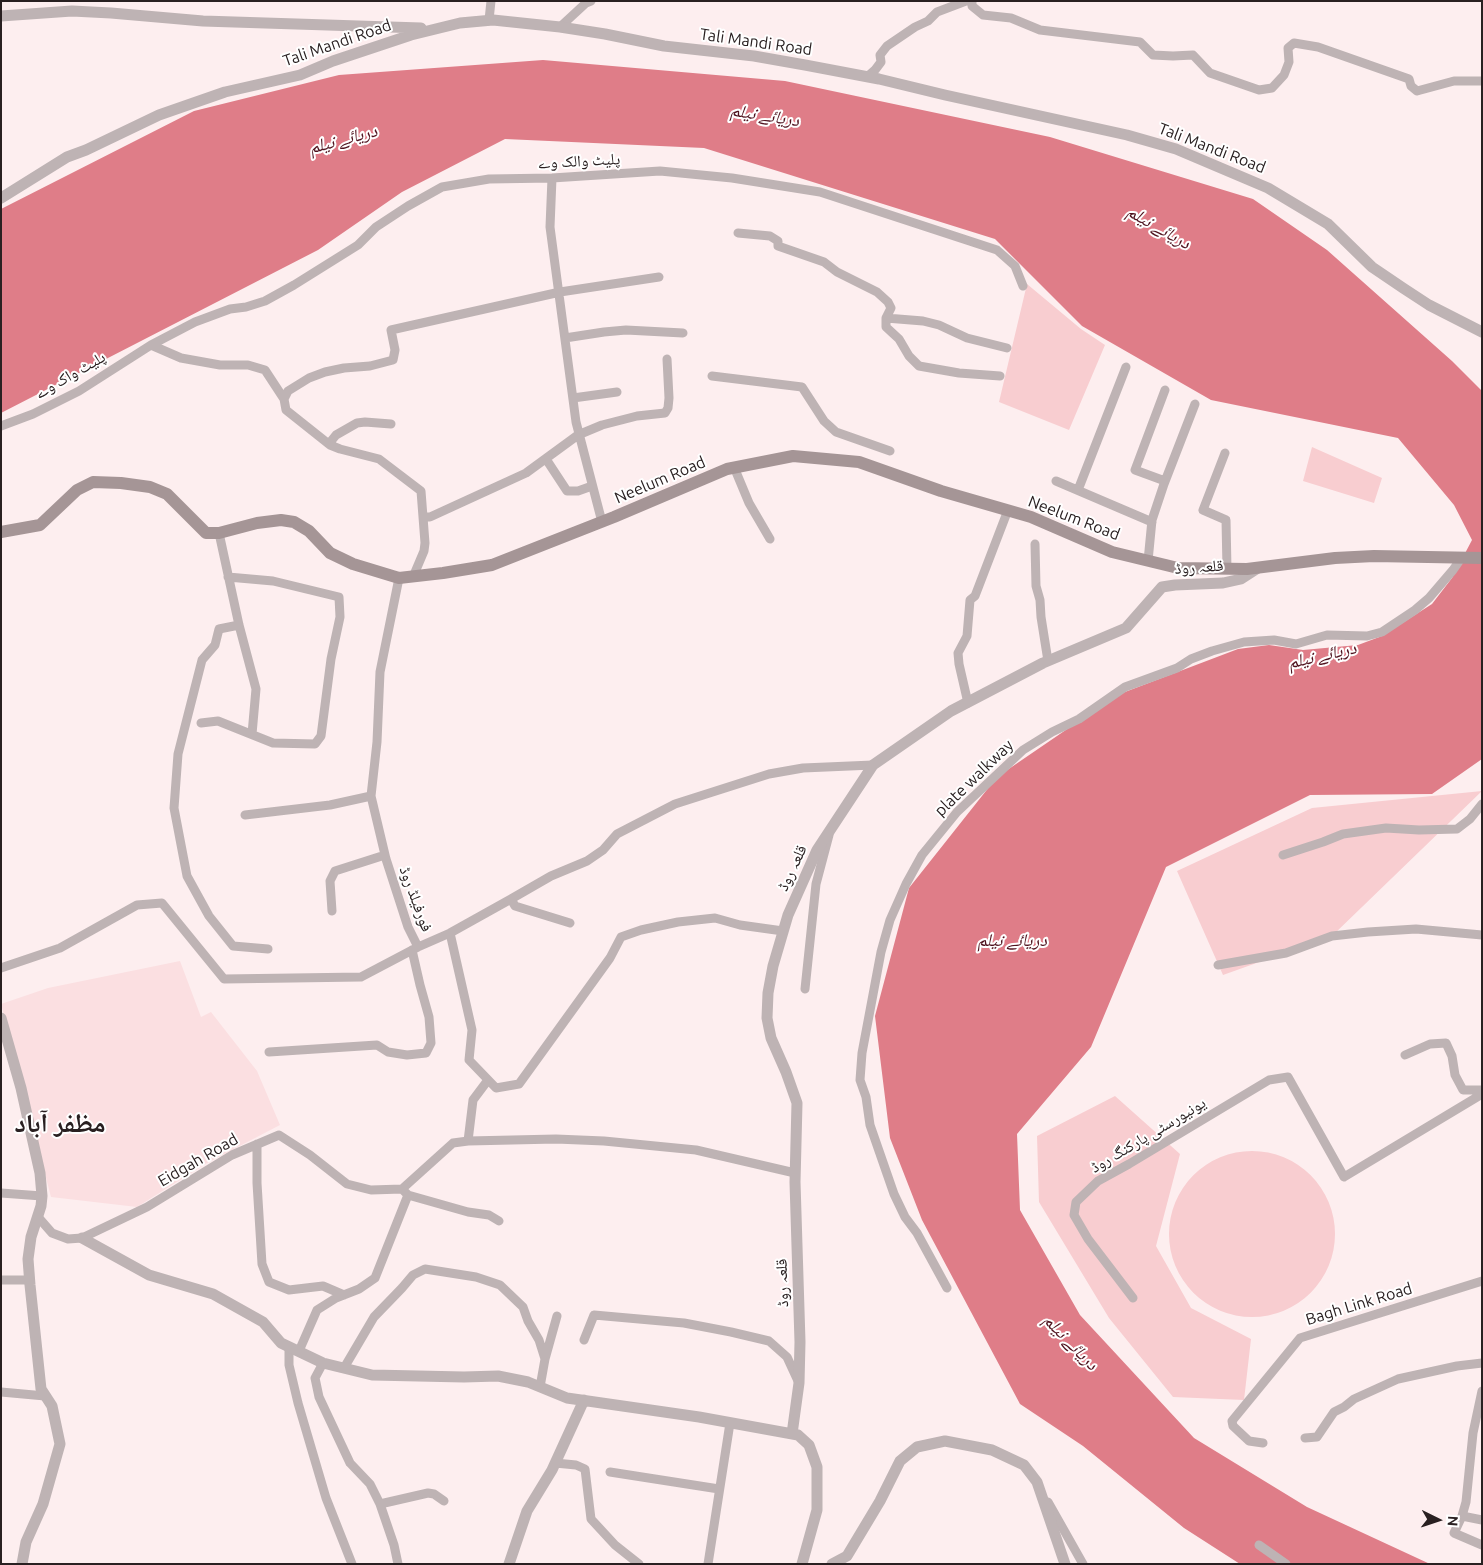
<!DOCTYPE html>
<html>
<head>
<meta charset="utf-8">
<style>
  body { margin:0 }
  #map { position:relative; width:1483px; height:1565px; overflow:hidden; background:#fdeeef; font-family:Ubuntu,sans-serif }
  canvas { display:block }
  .frame { position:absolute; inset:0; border:2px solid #292021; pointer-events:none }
  .north { position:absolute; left:1413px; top:1495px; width:50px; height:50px; -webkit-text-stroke:4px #fff; paint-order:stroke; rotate:94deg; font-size:14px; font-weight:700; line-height:20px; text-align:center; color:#292021 }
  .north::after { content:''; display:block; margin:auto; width:18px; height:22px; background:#292021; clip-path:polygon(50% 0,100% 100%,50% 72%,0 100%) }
</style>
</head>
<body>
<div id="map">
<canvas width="1483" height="1565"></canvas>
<div class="frame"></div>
<div class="north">N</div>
</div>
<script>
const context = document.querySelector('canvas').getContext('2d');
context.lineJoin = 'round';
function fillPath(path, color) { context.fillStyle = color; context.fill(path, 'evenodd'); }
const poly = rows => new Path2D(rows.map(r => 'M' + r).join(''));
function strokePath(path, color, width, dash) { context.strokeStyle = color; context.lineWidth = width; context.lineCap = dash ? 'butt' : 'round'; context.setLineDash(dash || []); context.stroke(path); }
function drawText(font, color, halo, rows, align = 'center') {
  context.font = font + ' Ubuntu,"Noto Naskh Arabic",sans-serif'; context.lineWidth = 4; context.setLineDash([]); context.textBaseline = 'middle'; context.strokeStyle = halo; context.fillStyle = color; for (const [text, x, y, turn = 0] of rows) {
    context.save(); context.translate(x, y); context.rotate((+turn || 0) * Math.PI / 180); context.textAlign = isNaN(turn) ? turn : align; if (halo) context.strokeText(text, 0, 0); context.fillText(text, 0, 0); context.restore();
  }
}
fillPath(poly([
  [180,961,201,1017,211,1012,257,1071,280,1125,207,1163,137,1207,51,1197,1,1004,48,988]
]), '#fbdfe1');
fillPath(poly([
  [1027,284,1081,329,1105,345,1069,430,999,402],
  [1312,447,1382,478,1374,503,1303,481],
  [1482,791,1332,936,1223,975,1177,871,1312,808],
  [1115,1096,1180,1154,1156,1246,1191,1308,1251,1339,1244,1400,1173,1397,1109,1318,1039,1202,1037,1136],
  '1169 1234a83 83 0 1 1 166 0a83 83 0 1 1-166 0Z'
]), '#f8cdd0');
fillPath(poly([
  [543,60,785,81,1050,137,1253,199,1327,250,1452,361,1482,391,1482,759,1432,794,1310,795,1166,867,1091,1047,1017,1134,1020,1210,1080,1315,1194,1438,1307,1507,1430,1564,1240,1564,1184,1528,1083,1446,1020,1404,922,1220,890,1138,875,1016,909,888,997,777,1117,695,1238,649,1269,645,1303,650,1358,645,1382,636,1432,604,1452,578,1472,540,1454,505,1398,438,1211,400,1082,326,995,239,704,148,505,139,402,192,318,250,1,413,1,209,3,208,194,111,339,75]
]), '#df7d88');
strokePath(poly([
  [972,1,972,6,983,15,1011,18,1040,30,1140,42,1153,55,1173,56,1193,55,1210,73,1259,90,1272,88,1284,75,1289,62,1288,48,1294,43,1318,47,1409,79,1411,86,1417,91,1454,81,1482,81],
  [489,20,491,1],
  [560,27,586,3,591,1],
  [867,77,875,70,881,62,880,55,887,46,915,27,928,21,937,12,966,1],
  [552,178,550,227,576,422,602,522],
  [738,233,770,236,778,241,778,246,824,262,837,272,877,292,888,302,891,308,886,318,886,327,899,339,909,356,919,366,959,373,1000,376],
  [886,318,923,321,939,325,967,338,1007,348],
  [565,338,604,332,626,330,683,333],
  [151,345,181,358,220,365,248,365,265,370,284,399],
  [712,376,802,387,824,421,836,432,890,451],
  [1165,390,1135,470,1165,481],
  [573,398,617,392],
  [391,424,365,422,357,423,336,435,332,440,330,445,340,449,379,459,421,491,425,543,424,551,413,577],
  [1,426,33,414,79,391,151,345,195,322,230,309,246,307,265,301,294,285,358,245,376,227,408,206,442,187,489,179,552,178,660,171,732,178,820,192,997,250,1015,266,1023,286],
  [330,445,286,410,284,399,288,391,309,378,325,372,344,368,370,366,393,360,395,350,391,330,560,292,659,277],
  [1225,453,1203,510,1226,520,1227,569],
  [546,459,567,491,578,491,592,486],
  [734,467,749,503,770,539],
  [1056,481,1152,522],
  [1078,490,1126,367],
  [423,517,430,517,526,473,578,435,602,425,637,416,665,413,668,408,669,398,667,359],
  [219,533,239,625,256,689,252,734],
  [1035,544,1036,586,1040,600,1041,617,1048,661],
  [1148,561,1152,520,1164,484,1195,404],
  [399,578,380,672,377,742,371,796,386,859,408,927,418,947,450,933,472,1030,469,1060,496,1088,519,1084,610,958,621,937,641,930,678,922,715,918,740,925,783,931],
  [239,625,219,629,215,645,202,660,178,754,174,808,187,876,209,916,233,946,268,949],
  [968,703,959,664,958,653,967,636,970,600,975,596,1008,510],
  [201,723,218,721,273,743,315,744,321,736,331,659,340,617,339,597,273,581,228,577],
  [245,815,330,805,371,796],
  [1283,855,1323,842,1343,834,1386,828,1419,830,1457,829,1470,819,1482,804],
  [511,899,551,876,587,861,603,850,617,834,675,804,769,774,803,768,873,765],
  [332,911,330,881,335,871,385,855],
  [450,933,511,899,515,906,570,923],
  [1218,965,1286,953,1332,936,1368,932,1416,929,1482,935],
  [1,968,60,948,137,905,162,903,224,979,361,977,418,947],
  [805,989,816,884,829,835],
  [269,1052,377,1045,388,1052,407,1055,426,1053,431,1043,429,1017,420,985,412,950],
  [1405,1055,1430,1044,1446,1043,1452,1056,1455,1075,1463,1090,1482,1090],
  [468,1141,556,1139,604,1141,696,1150,795,1173],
  [257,1144,257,1183,262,1264,269,1282,289,1290,323,1286,344,1295],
  [402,1189,453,1143,468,1141,473,1100,488,1080],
  [1,1193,42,1196],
  [408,1195,468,1212,489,1215,499,1221],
  [38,1217,52,1233,68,1239,82,1238,147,1207,232,1155,279,1135,310,1155,347,1184,371,1190,402,1189],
  [1,1280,29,1280],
  [947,1288,917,1233,905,1217,894,1194,870,1125,866,1097,860,1080,862,1053,881,952,890,920,906,884,922,855,957,812,1023,750,1052,732,1079,719,1125,687,1177,668,1191,659,1212,651,1244,642,1274,640,1296,644,1327,635,1367,636,1382,632,1415,610,1429,598,1453,570,1462,557],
  [1133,1298,1088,1239,1074,1215,1076,1202,1098,1181,1129,1164,1269,1080,1288,1077,1344,1177,1482,1094],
  [584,1340,594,1315,684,1323,731,1332,769,1341,787,1357,799,1383],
  [289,1347,289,1365,298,1403,326,1498,352,1564],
  [299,1351,317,1310,336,1298,359,1289,375,1278,408,1195,402,1189],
  [545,1359,557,1316],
  [323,1363,315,1378,319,1397,350,1463,370,1484,380,1504,394,1545,398,1564],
  [344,1368,374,1317,402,1288,413,1275,425,1269,476,1277,500,1285,523,1307,528,1321,539,1340,545,1359,540,1387],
  [1482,1391,1473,1433,1466,1502,1462,1516,1454,1533,1482,1545],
  [1,1392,45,1396],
  [1305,1438,1317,1437,1334,1412,1344,1407,1354,1399,1398,1379,1457,1366,1482,1363],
  [1263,1443,1249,1441,1233,1426,1232,1421,1300,1338,1482,1281],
  [555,1463,576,1465,585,1469,591,1519,615,1545,639,1564],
  [610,1472,719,1489],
  [1048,1502,1083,1564],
  [380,1504,428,1493,434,1494,444,1501],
  [1462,1516,1482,1520],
  [1259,1545,1286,1564],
  [708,1564,730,1423]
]), '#beb3b4', 9);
strokePath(poly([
  [1,16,72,11,111,13,203,21,421,28],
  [1,198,67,157,86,150,159,115,225,92,300,75,333,61,411,35,460,23,493,20,560,27,605,34,664,46,754,56,805,65,879,79,945,95,1127,135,1176,149,1268,188,1328,224,1372,267,1403,288,1429,305,1482,332],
  [1,1018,21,1088,40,1173,42,1196,41,1206,31,1237,28,1259,30,1285,41,1389,52,1406,60,1444,43,1504,26,1542,22,1564],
  [82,1238,149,1275,213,1294,263,1322,281,1343,323,1363,372,1375,464,1377,498,1376,528,1382,567,1398,699,1417,798,1435,809,1445,817,1467,817,1510,802,1564],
  [792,1434,799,1383,800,1342,795,1182,797,1103,786,1072,771,1038,767,1018,768,993,773,966,788,915,817,850,873,765,951,711,1043,663,1126,628,1162,587,1175,585,1223,583,1241,579,1258,568],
  [509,1564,527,1511,552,1470,584,1400],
  [832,1564,847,1556,880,1501,900,1461,917,1447,945,1441,992,1450,1024,1465,1037,1482,1065,1564]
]), '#beb3b4', 11);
strokePath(poly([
  [1,532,40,525,77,490,93,482,121,483,150,487,167,494,206,533,219,533,257,523,281,520,294,522,309,531,330,553,353,564,399,578,443,573,492,565,614,517,727,469,793,456,859,462,941,491,1031,517,1112,552,1178,568,1247,569,1335,558,1374,556,1482,558]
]), '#a59596', 12);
drawText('16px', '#292021', '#fff', [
  ["Tali Mandi Road",756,42,8],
  ["Tali Mandi Road",337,43,-19],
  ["Tali Mandi Road",1212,148,21],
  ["پلیٹ والک وے",579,161,-3],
  ["پلیٹ واک وے",70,375,-30],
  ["Neelum Road",660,480,-23],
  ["Neelum Road",1074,518,21],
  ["قلعہ روڈ",1199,567,-4],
  ["plate walkway",974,778,-44],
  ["قلعہ روڈ",792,868,-65],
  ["فورفیلڈ روڈ",416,899,70],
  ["یونیورسٹی پارکنگ روڈ",1148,1135,-31],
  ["Eidgah Road",198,1160,-30],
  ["قلعہ روڈ",782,1283,-92],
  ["Bagh Link Road",1359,1304,-17]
]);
drawText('italic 18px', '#4f121e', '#fff', [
  ["دریائے نیلم",765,115,9],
  ["دریائے نیلم",343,139,-15],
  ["دریائے نیلم",1159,227,30],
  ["دریائے نیلم",1322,655,-13],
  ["دریائے نیلم",1012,940],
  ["دریائے نیلم",1071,1342,46]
]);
drawText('bold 26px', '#292021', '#fff', [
  ["مظفر آباد",60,1123]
]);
</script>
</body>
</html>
